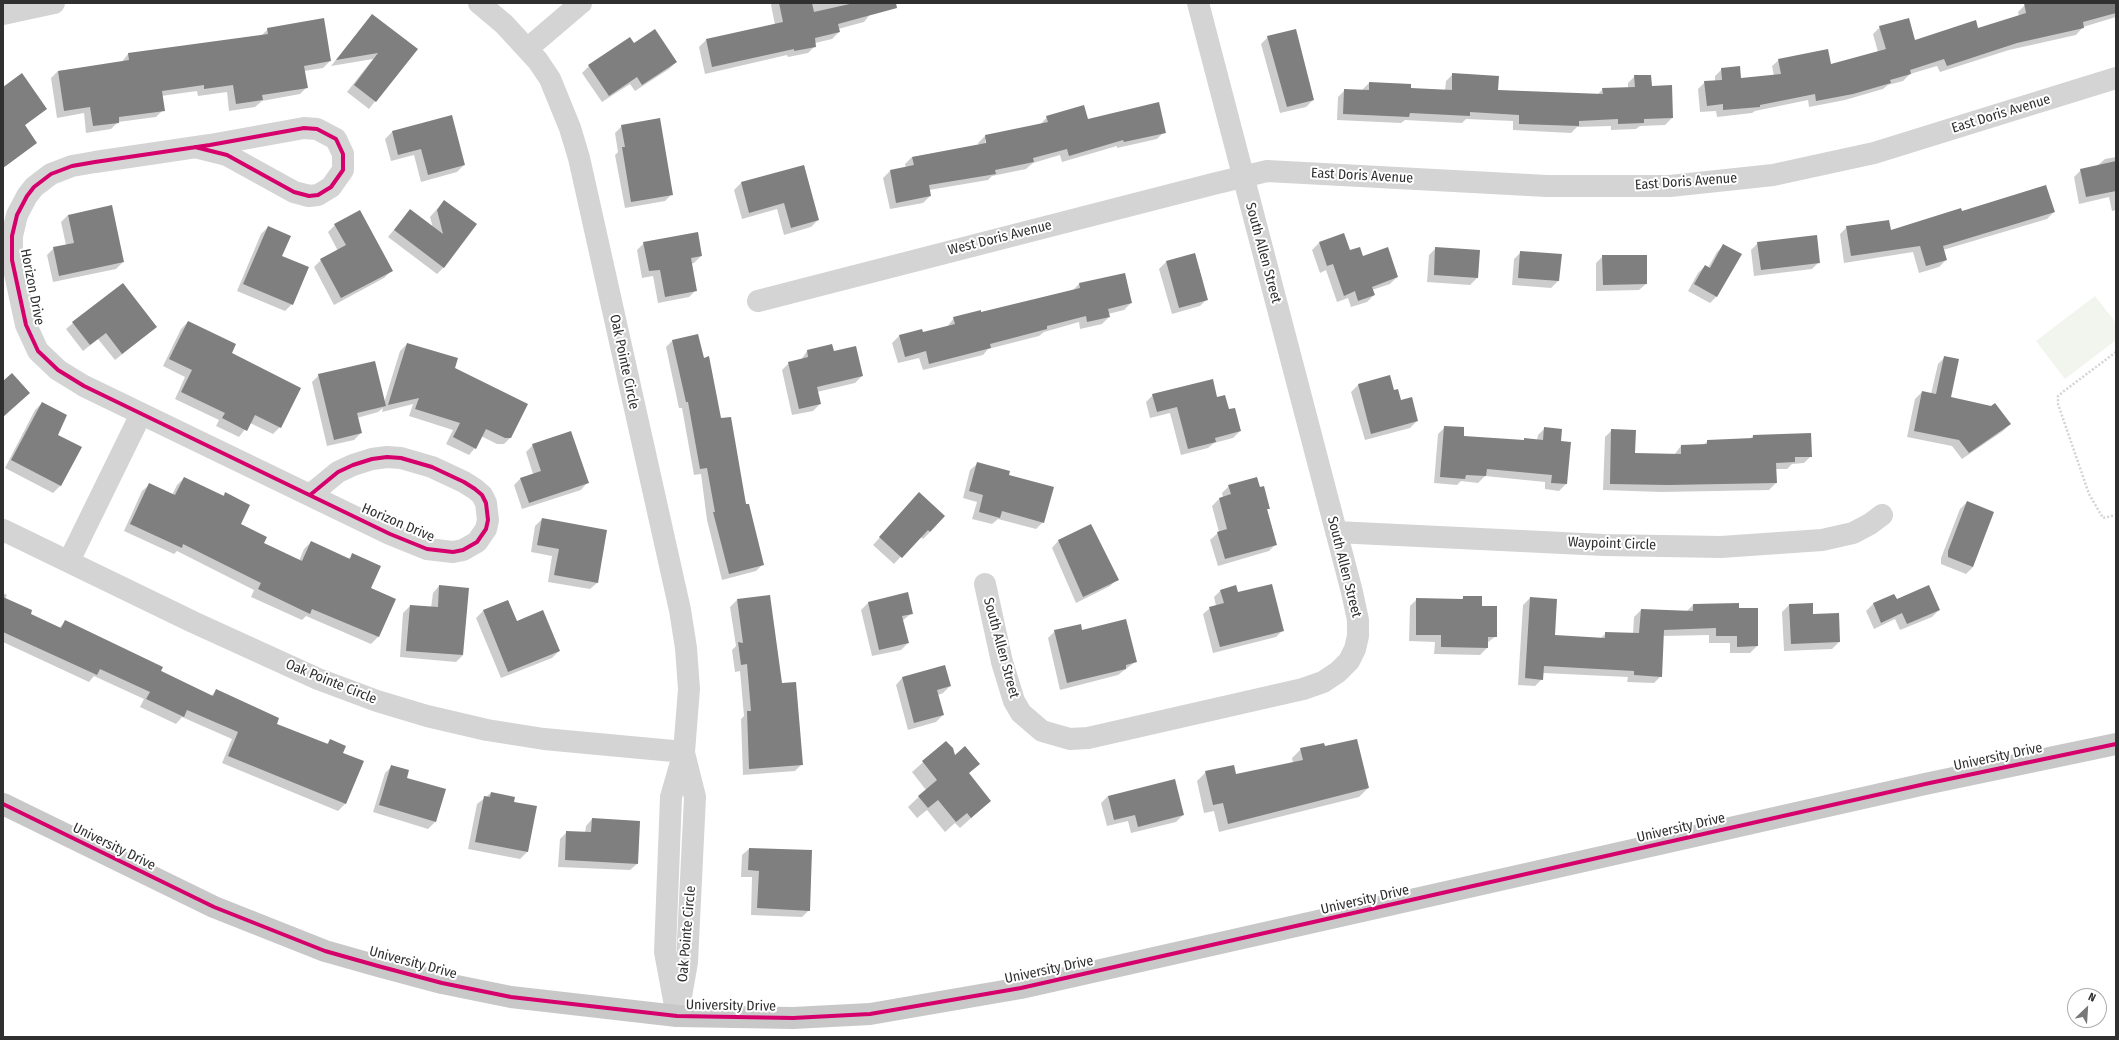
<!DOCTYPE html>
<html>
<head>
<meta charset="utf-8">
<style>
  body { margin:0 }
  #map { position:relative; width:2119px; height:1040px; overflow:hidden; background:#fff; font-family:"Fira Sans Condensed",sans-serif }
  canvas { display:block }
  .frame { position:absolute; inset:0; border:4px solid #303030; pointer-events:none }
  .north { position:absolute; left:2067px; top:988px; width:40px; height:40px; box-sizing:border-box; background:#fff; border:1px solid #acacac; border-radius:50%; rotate:25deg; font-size:11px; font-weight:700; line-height:16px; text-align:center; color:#303030 }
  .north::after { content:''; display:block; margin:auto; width:14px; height:18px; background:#787878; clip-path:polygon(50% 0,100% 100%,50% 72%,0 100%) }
</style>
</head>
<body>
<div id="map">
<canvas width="2119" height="1040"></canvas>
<div class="frame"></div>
<div class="north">N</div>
</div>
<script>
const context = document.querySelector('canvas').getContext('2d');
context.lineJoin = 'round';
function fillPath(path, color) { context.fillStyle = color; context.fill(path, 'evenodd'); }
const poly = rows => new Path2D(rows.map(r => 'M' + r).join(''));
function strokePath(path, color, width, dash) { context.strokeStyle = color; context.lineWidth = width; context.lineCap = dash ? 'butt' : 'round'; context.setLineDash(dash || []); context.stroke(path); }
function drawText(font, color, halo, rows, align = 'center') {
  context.font = font + ' "Fira Sans Condensed",sans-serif'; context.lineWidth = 4; context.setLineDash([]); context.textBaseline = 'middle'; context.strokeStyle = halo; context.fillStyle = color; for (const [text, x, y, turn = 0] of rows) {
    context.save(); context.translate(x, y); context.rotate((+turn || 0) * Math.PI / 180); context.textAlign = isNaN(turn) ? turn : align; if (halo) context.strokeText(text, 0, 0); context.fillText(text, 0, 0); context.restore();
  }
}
fillPath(poly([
  [2095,296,2116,323,2116,340,2065,379,2036,341]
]), '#f1f5ed');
fillPath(poly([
  [772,3,879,3,864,22,838,29,839,32,832,39,815,43,815,46,808,53,788,57,787,55,705,74,699,47,706,40,775,25,771,5],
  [2033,3,2116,3,2116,17,2083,27,2076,35,2009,50,1940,72,1937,66,1910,74,1903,81,1888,85,1883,89,1845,100,1809,107,1808,100,1755,111,1752,113,1717,117,1716,111,1700,112,1698,89,1705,82,1715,81,1715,76,1722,69,1740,79,1774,76,1772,66,1779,60,1830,65,1878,52,1873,34,1880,27,1914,41,1977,29,2019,16,2018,12,2025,5],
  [372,15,416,49,369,109,347,92,373,59,331,66],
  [268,29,330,61,323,68,304,71,307,87,300,94,262,101,255,107,229,111,227,92,198,96,197,91,161,96,163,110,156,117,118,122,111,129,86,133,84,113,57,118,51,78,58,71,121,63,128,54,261,36],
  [1268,37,1313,100,1306,107,1280,113,1261,44],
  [676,62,669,69,635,91,630,84,602,102,582,73,589,66],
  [1453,74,1497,91,1597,95,1603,89,1628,88,1628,83,1635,76,1651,87,1672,118,1665,125,1640,126,1636,129,1611,130,1611,126,1577,127,1571,133,1513,130,1513,121,1466,119,1462,123,1405,120,1401,123,1337,120,1338,97,1345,90,1362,90,1369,83,1409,89,1445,91,1446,81],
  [3,88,46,109,24,126,36,143,6,166,3,162],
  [1047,117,1087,120,1164,132,1157,139,1117,148,1117,146,1062,162,1060,155,1033,163,1026,169,992,176,988,180,929,190,930,196,923,203,890,209,883,178,890,171,906,168,905,164,912,157,979,145,978,143,985,136,1040,125],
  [985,140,987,140,986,148],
  [622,126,672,194,665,201,625,208,615,155,618,152,615,133],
  [392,132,464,165,457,172,421,182,414,155,391,161,385,139],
  [2116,157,2116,210,2112,211,2109,197,2079,204,2074,177,2081,170,2097,166,2105,159],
  [804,166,818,220,811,227,784,235,777,209,742,219,734,190,741,183],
  [444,201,444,267,437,274,388,237,410,210,433,228,430,217],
  [1961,212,2054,212,2047,219,1943,250,1946,260,1939,267,1919,273,1913,252,1844,263,1840,234,1847,227,1890,232],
  [68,215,123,262,116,269,53,282,47,255,54,248,66,245,61,222],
  [335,225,391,271,384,278,334,305,314,267,321,260,338,251,328,232],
  [268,227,281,257,292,304,285,311,237,291,261,234],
  [644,243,701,256,694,263,691,264,696,290,689,297,658,303,653,276,642,278,637,250],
  [1319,243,1350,252,1397,277,1390,284,1372,290,1374,295,1367,302,1351,307,1348,298,1337,302,1326,270,1320,273,1312,250],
  [1758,243,1819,262,1812,269,1754,276,1751,250],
  [1724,245,1717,296,1710,303,1688,291,1698,273,1705,266,1708,268,1717,252],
  [1436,248,1477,278,1470,285,1427,282,1429,255],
  [1521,252,1560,255,1558,281,1551,288,1512,285,1514,259],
  [1195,254,1207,299,1200,306,1172,314,1159,269,1166,262],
  [1603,256,1646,284,1639,290,1596,291,1596,263],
  [1125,274,1131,303,1124,310,1108,314,1109,317,1102,324,1080,329,1079,322,1044,332,1039,336,988,349,983,355,923,370,919,358,898,363,892,343,899,336,921,330,922,333,947,327,954,318,981,313,1073,290,1079,284],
  [188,322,231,353,280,427,273,434,250,423,239,437,216,426,219,420,175,399,185,377,163,366,181,329],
  [73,323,149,333,115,360,98,339,83,351,66,329],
  [673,340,721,420,763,564,756,571,722,580,707,520,701,474,694,475,682,408,679,408,666,347],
  [407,344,454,368,511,437,504,444,497,444,481,436,475,448,469,455,446,444,453,430,409,416,413,404,382,412,383,408,378,412,357,418,361,433,354,440,327,446,312,382,319,375,384,403,400,351],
  [832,346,833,352,862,376,855,383,817,392,820,404,813,411,792,415,782,370,789,363,801,360,807,351],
  [1945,357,1950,398,2010,424,2003,431,1962,459,1952,446,1907,437,1915,399,1922,392,1931,394,1938,364],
  [1389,376,1393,391,1417,421,1410,428,1365,440,1351,392,1358,385],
  [1153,395,1216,398,1228,410,1240,431,1233,438,1214,443,1208,448,1181,455,1170,413,1150,418,1146,402],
  [42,403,56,435,80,447,60,486,53,493,5,468,35,410],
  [1445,427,1463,437,1523,441,1525,439,1537,440,1538,435,1545,428,1560,442,1566,484,1559,491,1545,489,1545,482,1485,476,1478,483,1461,481,1457,485,1434,483,1438,434],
  [1612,430,1634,454,1674,455,1681,446,1703,445,1708,441,1750,439,1753,436,1811,456,1804,463,1792,464,1787,469,1776,469,1776,483,1769,490,1661,492,1603,490,1605,437],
  [533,445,587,483,581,490,522,509,514,485,521,478,533,474,526,452],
  [977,464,1008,476,1043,522,1036,529,998,519,992,524,972,519,977,502,963,498,970,470],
  [184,478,223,496,225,493,240,524,262,544,299,561,304,549,311,542,348,559,353,555,370,589,394,600,378,637,371,644,306,616,302,620,251,597,254,590,177,551,174,554,124,531,142,491,149,485,172,495,177,485],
  [1229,486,1260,488,1269,508,1267,510,1276,544,1269,551,1218,566,1210,540,1219,532,1212,506,1219,499,1223,498,1222,493],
  [913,501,930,532,923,539,920,536,894,564,873,545],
  [1967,502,1973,567,1966,574,1941,564,1941,558,1960,509],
  [542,519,597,583,590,589,548,582,552,556,531,552,535,526],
  [1058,541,1117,579,1110,586,1076,603,1052,548],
  [439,586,463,655,456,662,400,657,403,613,410,606,431,608,433,593],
  [1220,591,1237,593,1283,630,1276,637,1213,653,1203,614,1210,608,1216,606,1214,597],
  [3,593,7,595,5,599,29,614,59,628,65,622,211,696,216,691,275,724,326,745,330,740,342,753,363,762,345,804,338,811,222,763,232,739,182,717,176,724,140,707,144,699,94,676,89,682,3,642],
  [1894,595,1896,600,1939,610,1932,617,1900,630,1895,619,1874,629,1866,611,1873,604],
  [1464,597,1481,607,1496,636,1487,643,1487,648,1480,655,1434,654,1435,642,1409,641,1410,606,1417,599,1461,600],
  [1530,598,1554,636,1600,639,1606,633,1633,634,1634,617,1641,610,1686,612,1693,605,1738,609,1757,646,1750,653,1730,653,1730,643,1709,643,1709,635,1663,636,1661,676,1654,683,1627,682,1628,677,1543,673,1542,679,1535,686,1518,685,1523,605],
  [737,600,781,685,802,764,795,771,743,775,741,719,744,716,740,671,735,672,732,650,736,646,730,607],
  [508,601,516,622,559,651,552,658,501,678,476,618,483,611],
  [868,603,912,613,902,621,908,643,901,650,872,656,861,610],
  [1789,605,1812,615,1839,642,1832,649,1784,651,1782,612],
  [1055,631,1082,631,1135,662,1118,675,1060,690,1048,638],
  [902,678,950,686,943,693,938,695,943,715,936,722,908,730,896,685],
  [946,742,954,756,978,764,968,774,990,801,960,828,955,823,945,832,927,810,917,818,908,807,926,790,912,772],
  [1325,747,1368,788,1359,797,1219,832,1214,811,1204,813,1197,781,1206,772,1236,775,1293,763,1292,758,1301,749],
  [392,766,406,778,435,822,428,829,373,812,385,773],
  [491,793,513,802,536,807,527,852,520,859,468,849,477,804],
  [1108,796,1183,815,1176,822,1131,833,1128,821,1107,826,1101,803],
  [592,819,637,864,630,870,558,867,560,839,567,832,585,833,586,826],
  [749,849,809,910,802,917,751,915,752,877,741,877,742,855]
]), '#0003');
fillPath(poly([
  [779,3,812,3,814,12,854,3,896,3,897,8,838,24,840,32,815,38,816,47,794,51,794,49,712,67,706,39,783,22],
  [2024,3,2116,3,2116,13,2083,22,2084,28,2017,43,1947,66,1944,59,1910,70,1911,74,1890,80,1891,83,1853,94,1816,101,1815,94,1760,105,1760,107,1723,110,1723,104,1707,106,1704,81,1722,80,1721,68,1740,66,1741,78,1781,74,1778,59,1828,49,1831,64,1886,49,1879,26,1909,18,1915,40,1976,20,1978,28,2026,13],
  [372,14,418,49,376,102,354,85,378,53,336,60],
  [324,18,331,61,304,66,308,88,262,95,263,100,236,104,233,85,204,89,204,85,162,91,165,111,119,117,119,123,93,126,90,107,64,111,58,71,129,60,128,53,268,34,267,28],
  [655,29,677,62,642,85,637,77,609,96,588,65,630,37,634,43],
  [1296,29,1314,100,1287,107,1267,36],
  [22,73,47,109,25,125,37,143,3,168,3,87],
  [1452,73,1499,76,1498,90,1603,94,1602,88,1635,87,1634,75,1651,75,1652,86,1672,85,1673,118,1644,119,1644,123,1618,124,1618,119,1579,121,1579,126,1519,124,1519,115,1470,112,1470,116,1410,113,1409,117,1343,114,1344,89,1369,90,1369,82,1411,84,1411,88,1452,90],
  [1159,102,1166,133,1124,142,1123,140,1069,156,1067,149,1033,158,1034,162,995,170,996,174,929,185,931,196,896,203,890,170,914,165,912,157,986,143,985,135,1048,122,1046,116,1084,105,1088,119],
  [452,115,465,165,428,175,421,149,398,155,392,131],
  [660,118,673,195,631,202,622,147,625,147,621,125],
  [2116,161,2116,191,2086,197,2080,169],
  [804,165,819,220,791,228,784,203,749,213,741,182],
  [2046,185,2055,212,1943,246,1947,260,1926,266,1920,246,1851,256,1846,226,1889,220,1891,230,1961,208,1962,211],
  [444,200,477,224,444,268,394,230,410,209,443,234,437,210],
  [112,205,124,262,59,276,53,247,74,243,68,215],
  [360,210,393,271,341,298,320,259,346,245,334,224],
  [268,226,291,236,282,256,309,267,293,305,243,284],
  [698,232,702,256,691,258,697,291,665,297,660,270,649,271,643,242],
  [1344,233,1350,250,1360,247,1363,256,1388,247,1398,277,1372,287,1375,295,1358,301,1355,291,1344,296,1333,264,1327,266,1319,242],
  [1817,235,1820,263,1761,270,1757,242],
  [1723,244,1742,254,1717,297,1694,284,1705,265,1710,268],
  [1435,247,1480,250,1478,278,1434,275],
  [1520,251,1562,254,1559,281,1518,278],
  [1195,253,1208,300,1179,308,1166,261],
  [1602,255,1647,255,1647,284,1603,285],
  [1125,273,1132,303,1108,309,1110,317,1087,322,1086,316,1047,326,1047,329,990,344,991,348,929,364,926,351,905,357,899,335,922,329,923,332,955,324,953,317,981,310,981,312,1080,288,1079,283],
  [123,283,157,327,122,354,106,333,90,345,72,322],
  [188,321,236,344,232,353,301,388,281,428,255,415,247,431,222,418,225,413,181,392,192,370,169,359],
  [698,334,704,358,709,356,721,418,731,417,746,504,749,504,764,565,729,574,713,512,715,512,707,468,700,469,688,402,686,402,672,340],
  [407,343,458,358,455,368,528,404,511,438,505,438,486,429,476,449,453,437,460,423,415,409,419,398,388,405],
  [832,344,834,351,856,346,863,376,817,387,821,404,799,409,788,362,808,357,807,350],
  [1944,356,1959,359,1951,397,1991,406,1995,403,2011,424,1969,453,1959,440,1914,431,1922,391,1936,394],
  [375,361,386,406,357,413,362,433,334,440,318,374],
  [12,373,30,393,3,417,3,381],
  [1390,375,1394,390,1398,389,1401,400,1412,397,1418,421,1371,434,1358,384],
  [1213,379,1217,397,1225,395,1229,409,1235,408,1241,431,1215,438,1216,442,1188,449,1177,407,1157,412,1152,394],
  [42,402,67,415,58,435,82,447,61,486,11,460],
  [1444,426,1464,427,1464,436,1524,440,1524,438,1543,440,1544,427,1562,429,1561,441,1571,442,1567,484,1551,483,1552,475,1487,469,1486,476,1466,475,1465,479,1440,477],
  [1611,429,1636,430,1635,453,1681,454,1681,445,1707,444,1707,440,1753,438,1753,435,1811,433,1812,457,1795,457,1795,462,1776,463,1777,483,1668,485,1610,484],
  [571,431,589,483,529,503,520,478,541,471,532,444],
  [977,462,1010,471,1009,475,1054,487,1044,523,1002,511,1000,518,979,512,983,495,969,491],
  [184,477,224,496,225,492,250,505,241,524,267,537,264,543,302,561,311,541,350,559,352,553,381,566,371,588,396,599,379,637,312,609,310,614,258,589,261,583,183,544,182,548,130,524,149,483,175,495],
  [1257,477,1260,487,1264,486,1270,509,1267,509,1277,545,1225,559,1217,532,1227,529,1219,498,1231,494,1228,485],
  [919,492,945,516,930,532,928,530,902,558,879,537],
  [1967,501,1994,512,1973,567,1948,557,1948,551],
  [542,518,607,530,598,583,554,575,559,549,537,545],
  [1091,524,1119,580,1083,597,1058,540],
  [1272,584,1284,631,1220,647,1209,607,1224,603,1220,590,1236,585,1238,592],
  [439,585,469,588,463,655,406,651,410,605,438,607],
  [1929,585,1940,610,1907,624,1902,613,1881,623,1873,603,1894,594,1897,599],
  [908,592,913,614,902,616,909,643,879,650,868,602],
  [770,595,782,683,796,682,803,765,749,769,747,711,751,711,747,664,741,665,738,642,743,643,737,599],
  [1463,596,1482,596,1482,606,1497,606,1497,637,1488,637,1488,648,1441,647,1441,635,1416,635,1416,598,1463,599],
  [3,597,32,610,31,614,61,628,65,620,163,667,161,671,213,696,216,689,279,718,277,724,328,744,330,739,346,746,343,753,364,761,346,804,228,756,238,732,187,710,184,717,146,699,150,692,100,669,97,675,3,632],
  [1530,597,1557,599,1555,635,1605,638,1605,632,1639,633,1641,609,1693,611,1693,604,1739,603,1739,608,1758,608,1758,646,1737,647,1737,636,1716,636,1716,628,1664,630,1662,677,1634,675,1634,671,1544,666,1543,680,1525,678],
  [508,600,517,621,543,610,560,651,508,672,483,610],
  [1813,603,1813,614,1839,613,1840,642,1791,644,1789,604],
  [1126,619,1137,662,1126,665,1126,669,1067,683,1054,630,1081,624,1082,630],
  [945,665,951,686,937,690,944,715,914,723,902,677],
  [1357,739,1369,788,1228,824,1223,803,1213,805,1205,771,1234,765,1236,774,1303,760,1300,748,1324,743,1325,746],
  [946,741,953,748,955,755,965,746,980,764,969,773,991,801,971,818,967,813,956,822,938,800,928,808,918,796,937,780,922,761],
  [391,765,409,770,407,778,446,789,436,822,379,805],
  [1175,779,1184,815,1138,827,1135,815,1114,820,1108,796],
  [491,792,515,797,514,802,537,806,528,852,475,842,484,796,490,797],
  [592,818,640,821,638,864,565,860,566,831,591,832],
  [749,848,812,850,810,911,757,908,759,871,748,870]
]), '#7f7f7f');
strokePath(poly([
  [2116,352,2064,391,2058,396,2058,404,2089,494,2103,518,2116,515]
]), '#d4d4d4', 2.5, [2, 2]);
strokePath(poly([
  [479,3,504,24,538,61,550,79,570,128,579,158,680,610,686,648,689,689,684,752,671,797,665,952,677,1016],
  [3,14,54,3],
  [527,49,581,3],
  [195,147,227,155,294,192,309,196,318,195,331,187,343,170,343,154,336,139,317,129,304,128,210,145,95,162,72,166,51,174,34,187,27,196,17,215,12,236,12,260,26,325,38,351,58,370,84,386,390,534,427,549,453,552,463,550,477,542,486,529,488,520,486,503,482,495,475,489,464,482,432,467,401,458,387,457,372,459,353,465,338,472,310,495],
  [758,301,1213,184,1267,171,1547,186,1670,186,1773,175,1874,153,2116,78],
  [3,530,193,622,318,679,377,701,427,716,487,730,544,739,684,752],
  [1336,532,1604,545,1721,547,1822,540,1853,533,1870,524,1882,515],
  [69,561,141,414],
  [985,584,1002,662,1014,701,1021,713,1042,731,1070,739,1088,738,1303,689,1323,682,1338,672,1349,661,1355,649,1358,636,1358,620,1352,592,1198,3],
  [680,1002,687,962,695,797,684,753]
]), '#d4d4d4', 22);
strokePath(poly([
  [3,804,214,907,325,951,378,966,442,983,511,997,677,1016,793,1018,870,1014,1021,988,1925,784,2116,744]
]), '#c8c8c8', 22);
strokePath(poly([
  [195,147,227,155,294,192,309,196,318,195,331,187,343,170,343,154,336,139,317,129,304,128,210,145,95,162,72,166,51,174,34,187,27,196,17,215,12,236,12,260,26,325,38,351,58,370,84,386,390,534,427,549,453,552,463,550,477,542,486,529,488,520,486,503,482,495,475,489,464,482,432,467,401,458,387,457,372,459,353,465,338,472,310,495],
  [3,804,214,907,325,951,378,966,442,983,511,997,677,1016,793,1018,870,1014,1021,988,1925,784,2116,744]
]), '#d6006c', 4);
drawText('14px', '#303030', '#fff', [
  ["East Doris Avenue",2001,114,-17],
  ["East Doris Avenue",1362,176,3],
  ["East Doris Avenue",1686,182,-4],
  ["West Doris Avenue",1000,238,-14],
  ["South Allen Street",1263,253,75],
  ["Horizon Drive",32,287,79],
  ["Oak Pointe Circle",624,362,78],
  ["Horizon Drive",398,523,23],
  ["Waypoint Circle",1612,544,2],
  ["South Allen Street",1344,567,76],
  ["South Allen Street",1001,648,75],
  ["Oak Pointe Circle",331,682,22],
  ["University Drive",1998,757,-12],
  ["University Drive",1681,828,-13],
  ["University Drive",114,847,26],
  ["University Drive",1365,900,-13],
  ["Oak Pointe Circle",687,934,-85],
  ["University Drive",413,963,15],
  ["University Drive",1049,970,-12],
  ["University Drive",731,1006,1]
]);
</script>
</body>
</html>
